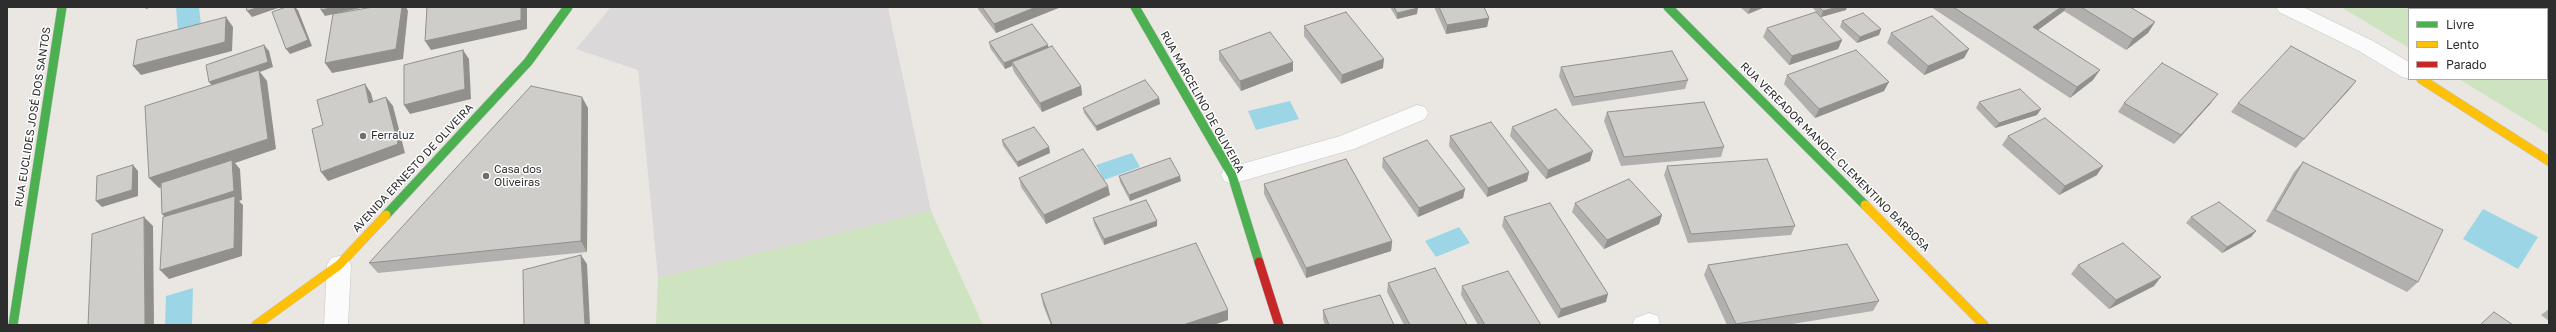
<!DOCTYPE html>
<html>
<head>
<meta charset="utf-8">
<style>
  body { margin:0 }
  #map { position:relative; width:2556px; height:332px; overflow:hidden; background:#eae7e3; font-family:"Golos Text",sans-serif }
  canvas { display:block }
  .frame { position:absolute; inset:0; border:8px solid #2d2d2d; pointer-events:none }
  .legend { position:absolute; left:2408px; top:8px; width:140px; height:72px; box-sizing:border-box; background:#fff; border:1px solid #ababab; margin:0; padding:5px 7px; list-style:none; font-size:12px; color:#2d2d2d }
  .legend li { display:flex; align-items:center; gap:8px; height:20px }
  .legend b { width:20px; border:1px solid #ababab }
</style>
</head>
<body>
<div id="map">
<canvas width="2556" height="332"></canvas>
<div class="frame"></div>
<ul class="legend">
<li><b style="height:5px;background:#4caf50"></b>Livre</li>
<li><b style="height:5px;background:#ffc107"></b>Lento</li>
<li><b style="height:5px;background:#c62828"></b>Parado</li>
</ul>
</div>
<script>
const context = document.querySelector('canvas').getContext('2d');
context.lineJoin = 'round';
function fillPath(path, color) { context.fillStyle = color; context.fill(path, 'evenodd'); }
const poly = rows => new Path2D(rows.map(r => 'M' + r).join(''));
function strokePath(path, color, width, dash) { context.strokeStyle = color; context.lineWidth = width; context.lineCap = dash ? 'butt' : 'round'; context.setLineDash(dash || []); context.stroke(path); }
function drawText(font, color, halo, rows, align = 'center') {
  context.font = font + ' "Golos Text",sans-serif'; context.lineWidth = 3; context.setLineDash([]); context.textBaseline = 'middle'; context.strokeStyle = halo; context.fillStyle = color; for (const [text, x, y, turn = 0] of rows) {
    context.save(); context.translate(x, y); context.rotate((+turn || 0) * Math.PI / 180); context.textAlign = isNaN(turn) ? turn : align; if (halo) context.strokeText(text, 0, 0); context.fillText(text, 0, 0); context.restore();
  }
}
fillPath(poly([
  [611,7,888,7,931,211,658,278,638,70,576,49]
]), '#dbd8da');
fillPath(poly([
  [2341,7,2549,7,2549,134,2459,79,2547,79,2547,9,2409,9,2409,48],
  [931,211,983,325,656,325,658,278]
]), '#cee3bf');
fillPath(poly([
  [176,7,199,7,201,25,178,32],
  [1290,101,1299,119,1256,130,1248,111],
  [1132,153,1140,167,1104,180,1096,165],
  [2483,209,2538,237,2518,269,2463,239],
  [1459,227,1470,243,1436,257,1425,241],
  [193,288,192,324,165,325,166,296]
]), '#9cd6e6');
const street = poly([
  [2276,7,2303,7,2373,41,2409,62,2411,79,2402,77,2359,51,2279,12,2276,7],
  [1417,105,1425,107,1428,113,1425,119,1354,149,1232,184,1224,181,1221,175,1224,169,1340,136,1417,105],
  [339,256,347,258,351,265,348,325,324,325,327,265,331,258,339,256],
  [1649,313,1658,316,1660,325,1632,325,1635,318,1649,313]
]);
const fast = poly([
  [1135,7,1232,175,1259,262],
  [1668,7,1865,205],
  [386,215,528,62,568,7],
  [13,325,62,7]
]);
const slow = poly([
  [2421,79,2549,161],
  [1865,205,1984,325],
  [256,325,339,265,386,215]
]);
const jam = poly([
  [1259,262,1279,325]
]);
strokePath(street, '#c4c4c3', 1);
strokePath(fast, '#c4c4c3', 10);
strokePath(slow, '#c4c4c3', 10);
strokePath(jam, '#c4c4c3', 10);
fillPath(street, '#fcfbfb');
strokePath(fast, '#4caf50', 9);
strokePath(slow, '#ffc107', 9);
strokePath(jam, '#c62828', 9);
fillPath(poly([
  [978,7,1061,7,996,33,978,9],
  [1390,7,1417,7,1417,14,1397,19],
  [1434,7,1484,7,1489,18,1487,27,1446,34],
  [1740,7,1765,7,1748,14],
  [1812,7,1847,7,1846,10,1821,17],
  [1931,7,2130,7,2155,22,2148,33,2126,50,2064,11,2038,30,2093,80,2070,98],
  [1842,21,1881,29,1879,35,1857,43,1840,27],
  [1304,26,1383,68,1341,84,1304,36],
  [1767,28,1842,40,1838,49,1789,65,1763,37],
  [1891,33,1969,49,1964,58,1924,75,1887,43],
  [989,42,1048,45,1048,47,1081,86,1082,95,1042,112,1014,72,1012,66,1005,69,990,48],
  [1219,51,1293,62,1293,71,1241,91,1219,60],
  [1561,67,1688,80,1685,89,1572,106,1559,76],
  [1787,75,1884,91,1815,118,1784,84],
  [2356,81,2296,148,2231,112,2238,103],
  [1159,98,1160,104,1097,131,1084,113,1083,108],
  [1979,102,2037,115,1995,128,1976,108],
  [2124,103,2211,103,2174,144,2118,112],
  [588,108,587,252,378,273,369,263],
  [1607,112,1724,147,1721,157,1621,166,1604,121],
  [1512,127,1590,161,1546,179,1510,136],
  [1450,136,1529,172,1527,181,1487,197,1449,146],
  [2008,136,2097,175,2059,195,2002,145],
  [1002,140,1049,147,1050,153,1018,167,1003,146],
  [1383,158,1465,189,1463,198,1418,217,1382,167],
  [2303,162,2418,282,2407,292,2266,221,2294,172],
  [1667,166,1795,226,1791,235,1688,243,1664,175],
  [1119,176,1181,181,1130,201,1120,182],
  [1019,178,1110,195,1046,224,1021,187],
  [1264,184,1392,241,1391,251,1306,278,1264,194],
  [1575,203,1662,215,1659,224,1604,249,1572,212],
  [1504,217,1606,302,1558,318,1502,226],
  [2191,217,2256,231,2251,237,2222,253,2186,223],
  [1093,218,1157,221,1157,226,1104,245,1094,224],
  [1708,265,1879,301,1873,311,1786,325,1727,325,1704,275],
  [2078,265,2154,286,2109,309,2071,274],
  [1388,283,1467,325,1404,325,1387,292],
  [1462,286,1541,325,1478,325,1461,295],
  [1041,294,1228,320,1213,325,1051,325,1043,305],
  [2549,309,2549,321,2541,315],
  [1323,310,1394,325,1325,325,1323,319]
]), '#b2b0ae');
fillPath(poly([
  [145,7,152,7,146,9],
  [259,7,281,7,252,17,247,11],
  [294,7,295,7,298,10,312,46,290,54,286,49],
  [335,7,365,7,325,16,321,10],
  [402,7,406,7,408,11,403,59,332,73,325,63],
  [521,7,527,7,527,29,431,50,425,41],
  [1036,7,1061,7,996,33,994,24],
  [1753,7,1765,7,1748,14,1750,8],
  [1838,7,1847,7,1846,10,1821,17,1823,11],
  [2061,7,2066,7,2064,11,2027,38,2033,27],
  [1418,8,1417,14,1397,19,1397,13],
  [226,17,233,27,232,51,141,75,133,66],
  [1489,18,1487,27,1446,34,1447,25],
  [2155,22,2148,33,2126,50,2133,39],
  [1881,29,1879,35,1857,43,1860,37],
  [1842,40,1838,49,1789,65,1792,56],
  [264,45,269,51,273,67,260,72,267,81,276,149,235,163,240,169,242,200,239,201,243,205,242,256,169,279,160,270,171,223,162,214,232,164,159,188,149,178,214,88,209,82],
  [1048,45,1049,51,1012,62,1012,66,1005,69,1004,63],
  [1969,49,1964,58,1924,75,1928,66],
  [463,50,469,59,471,99,410,114,404,105],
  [1384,59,1383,68,1341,84,1342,75],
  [1293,62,1293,71,1241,91,1240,81],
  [2100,70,2093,80,2070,98,2077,87],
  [2356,81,2349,90,2296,148,2304,139],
  [1889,82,1884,91,1815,118,1819,109],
  [365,84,371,93,376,112,369,103],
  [1081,86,1082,95,1042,112,1040,103],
  [2218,94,2211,103,2174,144,2181,135],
  [386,97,393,106,405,153,328,181,321,172],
  [582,97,588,108,587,252,581,241],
  [1159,98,1160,104,1097,131,1096,126],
  [2041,109,2037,115,1995,128,1999,123],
  [1049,147,1050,153,1018,167,1017,162],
  [1593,151,1590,161,1546,179,1548,170],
  [133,165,138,171,138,196,102,207,96,201],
  [2103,166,2097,175,2059,195,2065,186],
  [1529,172,1527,181,1487,197,1488,188],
  [1180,176,1181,181,1130,201,1129,195],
  [1108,186,1110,195,1046,224,1044,215],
  [1465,189,1463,198,1418,217,1419,208],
  [1662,215,1659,224,1604,249,1607,240],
  [144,217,153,226,154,325,145,325],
  [1157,221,1157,226,1104,245,1104,239],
  [2256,231,2251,237,2222,253,2227,247],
  [1392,241,1391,251,1306,278,1306,268],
  [581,255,587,264,590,325,585,325],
  [2161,277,2154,286,2109,309,2116,300],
  [1608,294,1606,302,1558,318,1561,309],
  [1228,310,1228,320,1213,325,1183,325]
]), '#91908d');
const building = poly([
  [246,7,259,7,247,11,246,7],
  [286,7,294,7,308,40,286,49,272,12,286,7],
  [321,7,335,7,321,10,321,7],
  [373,7,402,7,396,49,325,63,333,14,373,7],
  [427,7,521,7,521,20,425,41,427,7],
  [982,7,1036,7,994,24,982,7],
  [1394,7,1417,7,1418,8,1397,13,1394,7],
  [1439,7,1484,7,1489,18,1447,25,1439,7],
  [1819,7,1838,7,1823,11,1819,7],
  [1953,7,2061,7,2033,27,2100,70,2077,87,1953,7],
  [2081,7,2130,7,2155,22,2133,39,2081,7],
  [1346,12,1384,59,1342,75,1304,26,1346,12],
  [1816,12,1842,40,1792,56,1767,28,1816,12],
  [1863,13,1881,29,1860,37,1842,21,1863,13],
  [1932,16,1969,49,1928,66,1891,33,1932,16],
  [226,17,225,42,133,66,137,40,226,17],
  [1032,24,1048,45,1004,63,989,42,1032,24],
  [1270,32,1293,62,1240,81,1219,51,1270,32],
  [264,45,268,62,209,82,206,65,264,45],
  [1052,46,1081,86,1040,103,1012,62,1052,46],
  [2291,46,2356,81,2304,139,2238,103,2291,46],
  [463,50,465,89,404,105,404,65,463,50],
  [1856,50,1889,82,1819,109,1787,75,1856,50],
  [1672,51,1688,80,1574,97,1561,67,1672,51],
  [2162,63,2218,94,2181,135,2124,103,2162,63],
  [259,70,268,139,149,178,145,106,259,70],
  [1145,80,1159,98,1096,126,1083,108,1145,80],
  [365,84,369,103,386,97,398,144,321,172,312,129,323,125,317,100,365,84],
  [531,86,582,97,581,241,369,263,531,86],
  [2020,89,2041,109,1999,123,1979,102,2020,89],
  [1704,102,1724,147,1624,157,1607,112,1704,102],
  [1556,109,1593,151,1548,170,1512,127,1556,109],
  [2045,118,2103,166,2065,186,2008,136,2045,118],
  [1491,122,1529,172,1488,188,1450,136,1491,122],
  [1034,127,1049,147,1017,162,1002,140,1034,127],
  [1427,140,1465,189,1419,208,1383,158,1427,140],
  [1083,149,1108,186,1044,215,1019,178,1083,149],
  [1170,158,1180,176,1129,195,1119,176,1170,158],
  [1346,159,1392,241,1306,268,1264,184,1346,159],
  [1767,159,1795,226,1691,234,1667,166,1767,159],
  [232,160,234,191,162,214,161,183,232,160],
  [2303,162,2443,230,2418,282,2275,210,2303,162],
  [133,165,132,190,96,201,97,176,133,165],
  [1629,179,1662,215,1607,240,1575,203,1629,179],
  [235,196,234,248,160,270,163,217,235,196],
  [1146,200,1157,221,1104,239,1093,218,1146,200],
  [2219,202,2256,231,2227,247,2191,217,2219,202],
  [1550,203,1608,294,1561,309,1504,217,1550,203],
  [144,217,145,325,88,325,92,234,144,217],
  [1196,243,1228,310,1183,325,1052,325,1041,294,1196,243],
  [2123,243,2161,277,2116,300,2078,265,2123,243],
  [1847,244,1879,301,1736,324,1708,265,1847,244],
  [581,255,585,325,524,325,523,270,581,255],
  [1435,268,1467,325,1410,325,1388,283,1435,268],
  [1508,271,1541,325,1485,325,1462,286,1508,271],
  [1380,295,1394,325,1329,325,1323,310,1380,295],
  [2494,312,2513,325,2480,325,2494,312]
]);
fillPath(building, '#cfcdca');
strokePath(building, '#91908d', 1);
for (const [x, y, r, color] of [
  [363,136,4,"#6f6e6d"],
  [486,176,4,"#6f6e6d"]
]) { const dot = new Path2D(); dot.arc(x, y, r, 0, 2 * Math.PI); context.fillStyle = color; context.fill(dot); strokePath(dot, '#fff', 1.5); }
drawText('11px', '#2d2d2d', '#fff', [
  ["RUA MARCELINO DE OLIVEIRA",1202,102,61],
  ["RUA EUCLIDES JOSÉ DOS SANTOS",33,117,-81],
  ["RUA VEREADOR MANOEL CLEMENTINO BARBOSA",1835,157,45],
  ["AVENIDA ERNESTO DE OLIVEIRA",413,168,-47]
]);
drawText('11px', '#2d2d2d', '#fff', [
  ["Ferraluz",371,136],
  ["Casa dos",494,170],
  ["Oliveiras",494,183]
], 'left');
</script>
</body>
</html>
